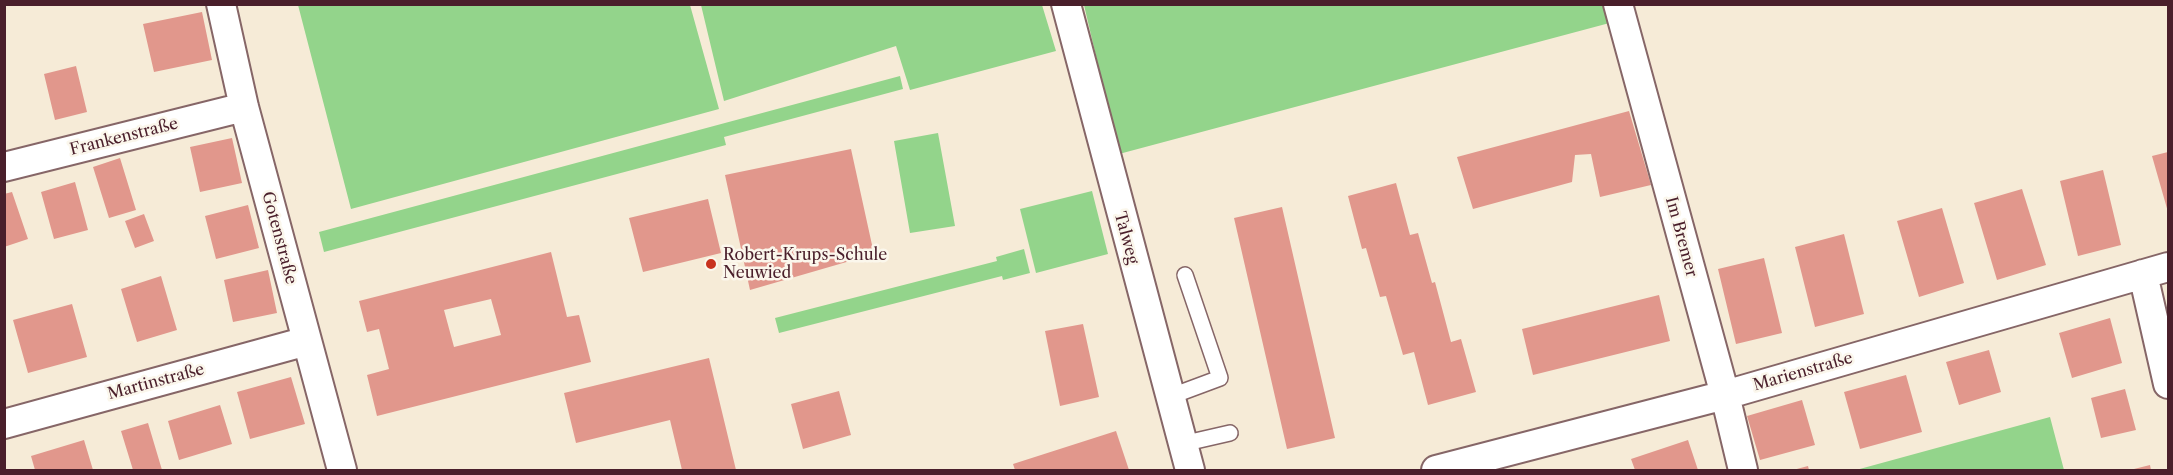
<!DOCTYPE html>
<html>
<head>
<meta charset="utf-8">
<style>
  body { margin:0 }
  #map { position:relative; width:2173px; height:475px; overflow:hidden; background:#f6ebd7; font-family:"Libre Caslon Text",serif }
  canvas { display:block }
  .frame { position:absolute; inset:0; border:6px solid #4a1f2b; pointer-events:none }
</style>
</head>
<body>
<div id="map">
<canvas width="2173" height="475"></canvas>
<div class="frame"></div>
</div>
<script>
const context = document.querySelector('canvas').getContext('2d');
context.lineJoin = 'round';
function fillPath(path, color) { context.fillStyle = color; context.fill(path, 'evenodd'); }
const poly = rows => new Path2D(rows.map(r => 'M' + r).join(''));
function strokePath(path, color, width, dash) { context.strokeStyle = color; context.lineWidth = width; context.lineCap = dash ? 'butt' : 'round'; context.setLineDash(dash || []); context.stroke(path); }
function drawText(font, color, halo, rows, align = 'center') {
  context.font = font + ' "Libre Caslon Text",serif'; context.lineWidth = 5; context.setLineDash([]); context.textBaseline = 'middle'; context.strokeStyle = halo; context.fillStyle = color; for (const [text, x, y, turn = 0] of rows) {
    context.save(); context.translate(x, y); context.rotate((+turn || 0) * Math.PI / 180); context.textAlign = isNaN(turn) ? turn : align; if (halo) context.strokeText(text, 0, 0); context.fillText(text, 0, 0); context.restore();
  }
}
fillPath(poly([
  [1611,4,1617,21,1119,154,1084,5],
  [298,5,690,5,719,109,351,209],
  [701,5,1042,5,1056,51,910,90,896,46,724,101],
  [900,76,903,89,724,137,726,145,324,252,319,232],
  [938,133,955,226,910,233,894,141],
  [1092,191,1108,254,1036,273,1020,209],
  [1024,249,1030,273,1003,280,1002,276,779,333,775,318,997,261,996,257],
  [2050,417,2064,470,1856,470]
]), '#93d48b');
fillPath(poly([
  [202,12,212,60,154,72,143,24],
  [76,66,87,112,55,120,44,74],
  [1629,111,1651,185,1600,197,1591,154,1575,155,1572,182,1473,209,1457,157],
  [232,138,242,183,200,192,190,147],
  [851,149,874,254,750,290,725,175],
  [2168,152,2168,212,2152,156],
  [120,158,136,210,109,218,93,167],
  [2103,170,2121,245,2078,256,2060,181],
  [75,182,88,230,54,239,41,192],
  [1396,183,1410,235,1418,233,1432,283,1435,282,1451,342,1461,339,1476,392,1428,405,1414,352,1403,355,1386,296,1380,297,1366,248,1362,249,1348,196],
  [2022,189,2046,265,1997,280,1974,203],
  [12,192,28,239,4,247,4,194],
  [708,199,721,253,643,272,629,218],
  [248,205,259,248,216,259,205,216],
  [1282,207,1335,438,1287,449,1234,218],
  [1942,208,1964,283,1919,297,1897,221],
  [144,214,154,241,135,248,125,221],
  [1844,234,1864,314,1815,327,1795,247],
  [551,252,567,317,579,315,591,362,377,416,367,375,389,369,379,329,367,332,359,301],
  [491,299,501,335,454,347,444,310],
  [1764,258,1782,333,1736,344,1718,269],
  [268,270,277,313,233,322,224,280],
  [161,276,177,330,137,342,121,289],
  [1659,295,1670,341,1533,375,1522,329],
  [72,304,87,357,28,373,13,320],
  [2110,318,2122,363,2072,378,2059,333],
  [1083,324,1099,397,1060,406,1045,331],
  [1989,350,2001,392,1959,405,1946,362],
  [709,358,736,470,682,470,670,420,576,443,564,393],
  [1906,375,1922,432,1860,449,1844,392],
  [291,377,305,424,250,439,237,392],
  [2125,389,2136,430,2101,438,2091,398],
  [839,391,851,435,803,449,791,404],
  [1802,400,1815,445,1760,460,1747,416],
  [220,405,232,444,179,460,168,421],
  [148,423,162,470,133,470,121,431],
  [1116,431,1129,470,1015,470,1013,464],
  [84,440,93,470,35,470,31,456],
  [1688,440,1698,470,1635,470,1631,459],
  [2150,465,2151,470,2130,470],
  [1808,466,1809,470,1793,470]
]), '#e1978c');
const service = poly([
  [1169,397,1220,378,1185,275],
  [1182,444,1230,433]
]);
const minor = poly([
  [221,4,244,107,342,470],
  [1066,4,1190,470],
  [1618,4,1725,395,1743,470],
  [4,167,244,107],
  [2143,274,2168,384],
  [4,424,307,341],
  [1436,470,1725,395,2168,267]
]);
strokePath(service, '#866667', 18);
strokePath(minor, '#866667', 32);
strokePath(service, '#fff', 15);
strokePath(minor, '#fff', 28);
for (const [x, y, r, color] of [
  [711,264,6,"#c8321e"]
]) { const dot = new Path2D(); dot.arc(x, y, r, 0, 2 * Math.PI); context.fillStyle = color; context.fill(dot); strokePath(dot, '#fbf7ec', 2); }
drawText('16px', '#4a1f2b', '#fbf7ec', [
  ["Frankenstraße",124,137,-14],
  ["Im Bremer",1681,237,75],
  ["Gotenstraße",279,238,75],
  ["Talweg",1126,238,75],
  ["Marienstraße",1803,372,-16],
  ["Martinstraße",156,382,-15]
]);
drawText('16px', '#4a1f2b', '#fbf7ec', [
  ["Robert-Krups-Schule",723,255],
  ["Neuwied",723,273]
], 'left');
</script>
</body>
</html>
